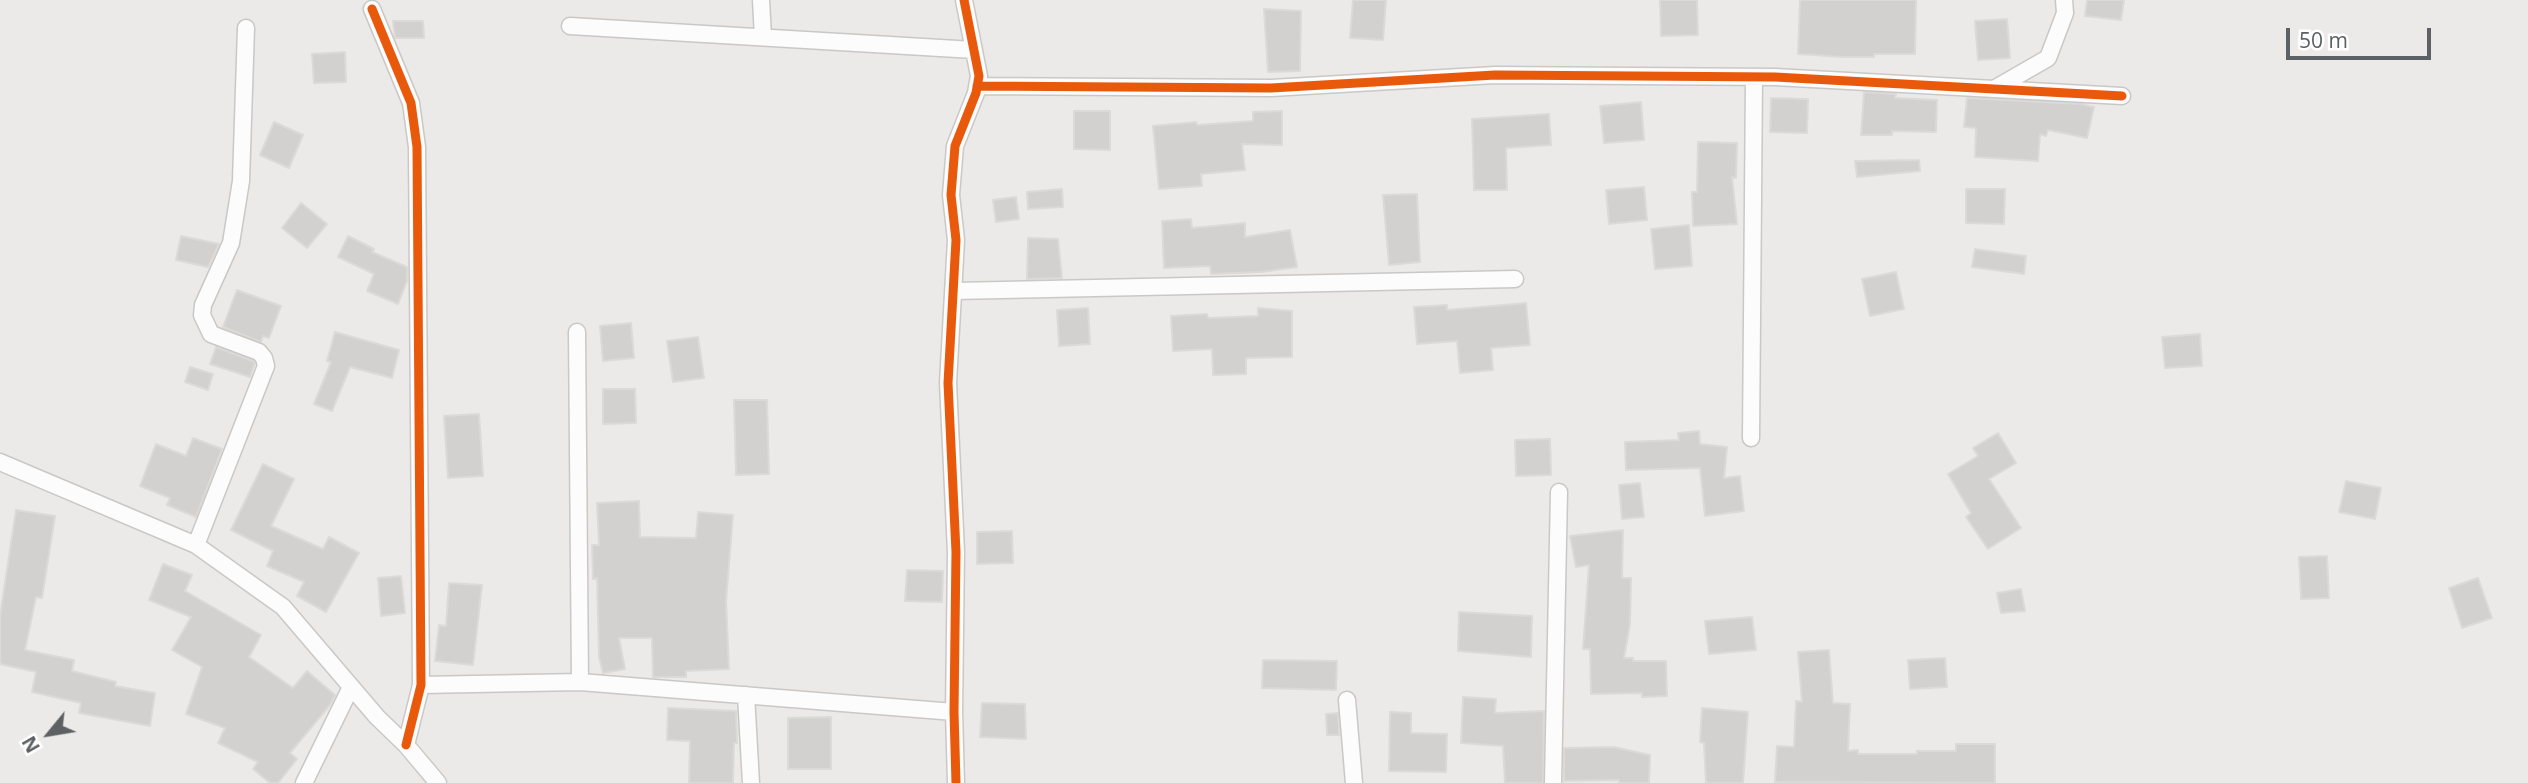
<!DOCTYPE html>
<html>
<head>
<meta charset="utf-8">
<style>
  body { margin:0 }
  #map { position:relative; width:2528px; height:783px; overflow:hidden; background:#eceae8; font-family:"Open Sans",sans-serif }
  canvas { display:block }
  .north { position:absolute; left:14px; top:699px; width:70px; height:70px; -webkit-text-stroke:5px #fff; paint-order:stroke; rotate:240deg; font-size:19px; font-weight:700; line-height:28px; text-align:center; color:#5d6164 }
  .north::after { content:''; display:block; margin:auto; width:24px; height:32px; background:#5d6164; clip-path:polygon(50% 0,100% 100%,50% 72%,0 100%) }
  .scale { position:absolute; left:2286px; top:28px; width:145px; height:32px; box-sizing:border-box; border:4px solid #5d6164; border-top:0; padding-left:9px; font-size:21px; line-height:24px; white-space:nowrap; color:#5d6164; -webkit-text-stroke:5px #fff; paint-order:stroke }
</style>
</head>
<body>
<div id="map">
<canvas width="2528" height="783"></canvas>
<div class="north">N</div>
<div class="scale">50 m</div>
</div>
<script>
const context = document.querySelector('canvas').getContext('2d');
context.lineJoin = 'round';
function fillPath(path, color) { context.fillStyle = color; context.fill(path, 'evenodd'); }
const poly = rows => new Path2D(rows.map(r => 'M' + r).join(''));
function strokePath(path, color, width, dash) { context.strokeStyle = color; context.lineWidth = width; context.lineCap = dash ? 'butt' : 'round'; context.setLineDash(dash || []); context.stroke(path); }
const building = poly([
  [1353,0,1386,0,1383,40,1350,38,1353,0],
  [1660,0,1697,0,1698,35,1661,36,1660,0],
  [1800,0,1916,0,1915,54,1874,54,1874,57,1843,57,1798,54,1800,0],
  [2087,0,2124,0,2121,20,2085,16,2087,0],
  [1264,9,1301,11,1300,71,1268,72,1264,9],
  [2007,19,2010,58,1978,60,1975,21,2007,19],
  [393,21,423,21,424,38,395,38,393,21],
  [345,52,346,82,314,83,312,54,345,52],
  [1864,92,1896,94,1895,98,1937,100,1936,132,1892,131,1892,135,1861,135,1864,92],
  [1771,98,1808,99,1807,133,1770,132,1771,98],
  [1967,98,2081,104,2094,107,2087,138,2048,130,2046,136,2040,134,2038,161,1975,157,1976,128,1964,127,1967,98],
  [1641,102,1644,140,1604,143,1600,106,1641,102],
  [1074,111,1110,111,1110,150,1074,149,1074,111],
  [1282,111,1282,145,1242,144,1245,170,1201,174,1202,186,1159,189,1153,126,1196,122,1197,125,1253,121,1253,112,1282,111],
  [1549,114,1551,145,1506,148,1507,190,1474,190,1472,119,1549,114],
  [274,122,303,135,289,168,260,155,274,122],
  [1698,142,1737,143,1736,178,1732,177,1737,224,1693,226,1692,192,1697,192,1698,142],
  [1919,160,1920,171,1857,177,1855,161,1919,160],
  [1644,187,1647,220,1609,224,1606,190,1644,187],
  [1062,189,1063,207,1028,209,1027,192,1062,189],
  [1966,189,2005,189,2004,224,1966,223,1966,189],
  [1417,194,1420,262,1389,265,1383,195,1417,194],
  [1016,197,1019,219,996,222,993,200,1016,197],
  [301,203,327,224,307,248,282,228,301,203],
  [1191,219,1192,228,1245,223,1245,237,1290,230,1297,267,1261,272,1211,274,1210,266,1164,268,1162,221,1191,219],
  [1689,225,1692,266,1655,269,1651,229,1689,225],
  [181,236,219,244,208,267,176,260,181,236],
  [348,236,374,249,372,252,407,267,407,281,398,304,367,291,374,274,338,257,348,236],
  [1028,238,1058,239,1062,278,1027,279,1028,238],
  [1975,249,2026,256,2024,274,1972,267,1975,249],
  [1896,272,1904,309,1870,316,1862,279,1896,272],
  [237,290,281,306,269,338,263,336,261,342,223,327,237,290],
  [1526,303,1530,345,1491,348,1493,370,1460,373,1457,341,1417,344,1414,307,1447,305,1447,310,1526,303],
  [1088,308,1090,344,1059,346,1057,310,1088,308],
  [1258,308,1292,311,1292,357,1246,358,1246,374,1213,375,1212,349,1173,351,1171,316,1207,314,1208,318,1258,316,1258,308],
  [631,323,634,358,603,361,600,326,631,323],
  [335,332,399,350,392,378,350,367,332,411,314,404,331,362,327,361,335,332],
  [2200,334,2202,366,2165,368,2162,337,2200,334],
  [698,337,704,378,673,382,667,341,698,337],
  [216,347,253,361,255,363,250,377,210,364,216,347],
  [190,367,213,374,208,390,185,382,190,367],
  [603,389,635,389,636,423,603,424,603,389],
  [734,400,767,400,769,474,736,475,734,400],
  [479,414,483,476,448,478,444,416,479,414],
  [1699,431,1700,444,1727,447,1724,478,1740,476,1744,511,1705,516,1700,468,1626,470,1625,442,1679,440,1678,433,1699,431],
  [1998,433,2016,463,1989,479,2021,528,1988,549,1966,517,1971,513,1948,474,1978,456,1973,448,1998,433],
  [193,438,222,449,196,517,167,505,170,498,140,486,156,444,186,456,193,438],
  [1550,439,1551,475,1516,476,1515,440,1550,439],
  [263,464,294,479,271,526,323,549,329,537,359,553,326,612,297,596,304,582,267,566,273,551,231,530,263,464],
  [2346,481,2381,488,2375,519,2339,512,2346,481],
  [1640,483,1644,517,1622,519,1619,485,1640,483],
  [639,501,640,537,696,538,698,512,733,515,726,601,729,669,686,671,686,677,653,677,652,638,619,638,625,669,603,673,599,657,597,578,593,579,592,545,599,545,597,503,639,501],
  [16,510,55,516,42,598,36,597,25,650,74,660,72,671,116,682,115,686,155,693,150,726,79,713,81,703,32,692,36,672,0,664,0,616,16,510],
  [1623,530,1622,578,1631,578,1630,624,1624,658,1633,658,1633,661,1666,661,1667,696,1642,697,1642,693,1591,694,1590,649,1583,649,1589,565,1576,567,1570,536,1623,530],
  [1012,531,1013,563,977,564,977,532,1012,531],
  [2327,556,2329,598,2301,599,2299,557,2327,556],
  [163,564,192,575,185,591,261,635,249,657,293,688,307,671,335,695,330,705,290,753,297,759,278,783,270,783,253,769,258,762,218,743,225,728,186,714,202,667,172,650,191,617,149,600,163,564],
  [907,570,943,571,942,602,905,601,907,570],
  [401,576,405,613,381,616,378,578,401,576],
  [2478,578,2492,618,2462,628,2449,588,2478,578],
  [449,583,482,585,473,665,435,661,439,625,446,626,449,583],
  [2021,589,2025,611,2001,613,1997,593,2021,589],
  [1459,612,1532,616,1531,657,1458,651,1459,612],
  [1752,617,1756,650,1709,654,1705,621,1752,617],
  [1829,650,1833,703,1850,704,1848,751,1858,750,1858,754,1917,754,1917,751,1956,751,1956,744,1995,744,1995,783,1775,782,1777,746,1794,747,1796,701,1802,702,1798,652,1829,650],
  [1945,658,1947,687,1910,689,1908,660,1945,658],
  [1263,660,1337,661,1336,690,1262,688,1263,660],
  [1463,697,1496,699,1495,713,1544,711,1543,783,1505,783,1503,746,1461,743,1463,697],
  [982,703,1025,704,1026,739,980,737,982,703],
  [668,708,736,711,737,743,734,743,733,783,689,783,690,741,667,740,668,708],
  [1702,708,1748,712,1743,783,1706,783,1704,743,1700,742,1702,708],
  [1390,712,1411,713,1411,733,1447,734,1446,772,1389,771,1390,712],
  [1338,713,1339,735,1327,735,1326,714,1338,713],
  [831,717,831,769,788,769,788,718,831,717],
  [1614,747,1650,755,1649,783,1619,783,1619,780,1564,781,1564,748,1614,747]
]);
fillPath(building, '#d3d1d0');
strokePath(building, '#dcdad7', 2);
const street = poly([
  [761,0,763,37],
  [372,9,411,103,417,147,421,685,406,745],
  [570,26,974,50],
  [977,86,1271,88,1495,75,1775,77,2122,96],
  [1994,89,2048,58,2065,13,2064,0],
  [955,291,1515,279],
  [577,332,580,682],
  [1751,438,1754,77],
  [0,462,196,545,283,607,377,717,406,745,438,783],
  [196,545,266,366,264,358,259,352,211,334,202,315,203,305,231,243,241,181,246,28],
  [421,685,580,682,954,712],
  [746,695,751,783],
  [1347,700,1354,783],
  [304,783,351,687],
  [956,783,954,712,956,552,948,383,956,240,951,195,955,146,976,93,979,76,964,0],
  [1553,783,1559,492]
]);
strokePath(street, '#c9c8c7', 19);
strokePath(street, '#fcfcfc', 16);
strokePath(poly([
  [372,9,411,103,417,147,421,685,406,745],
  [977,86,1271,88,1495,75,1775,77,2122,96],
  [956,783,954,712,956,552,948,383,956,240,951,195,955,146,976,93,979,76,964,0]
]), '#e8590c', 9);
</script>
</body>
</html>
